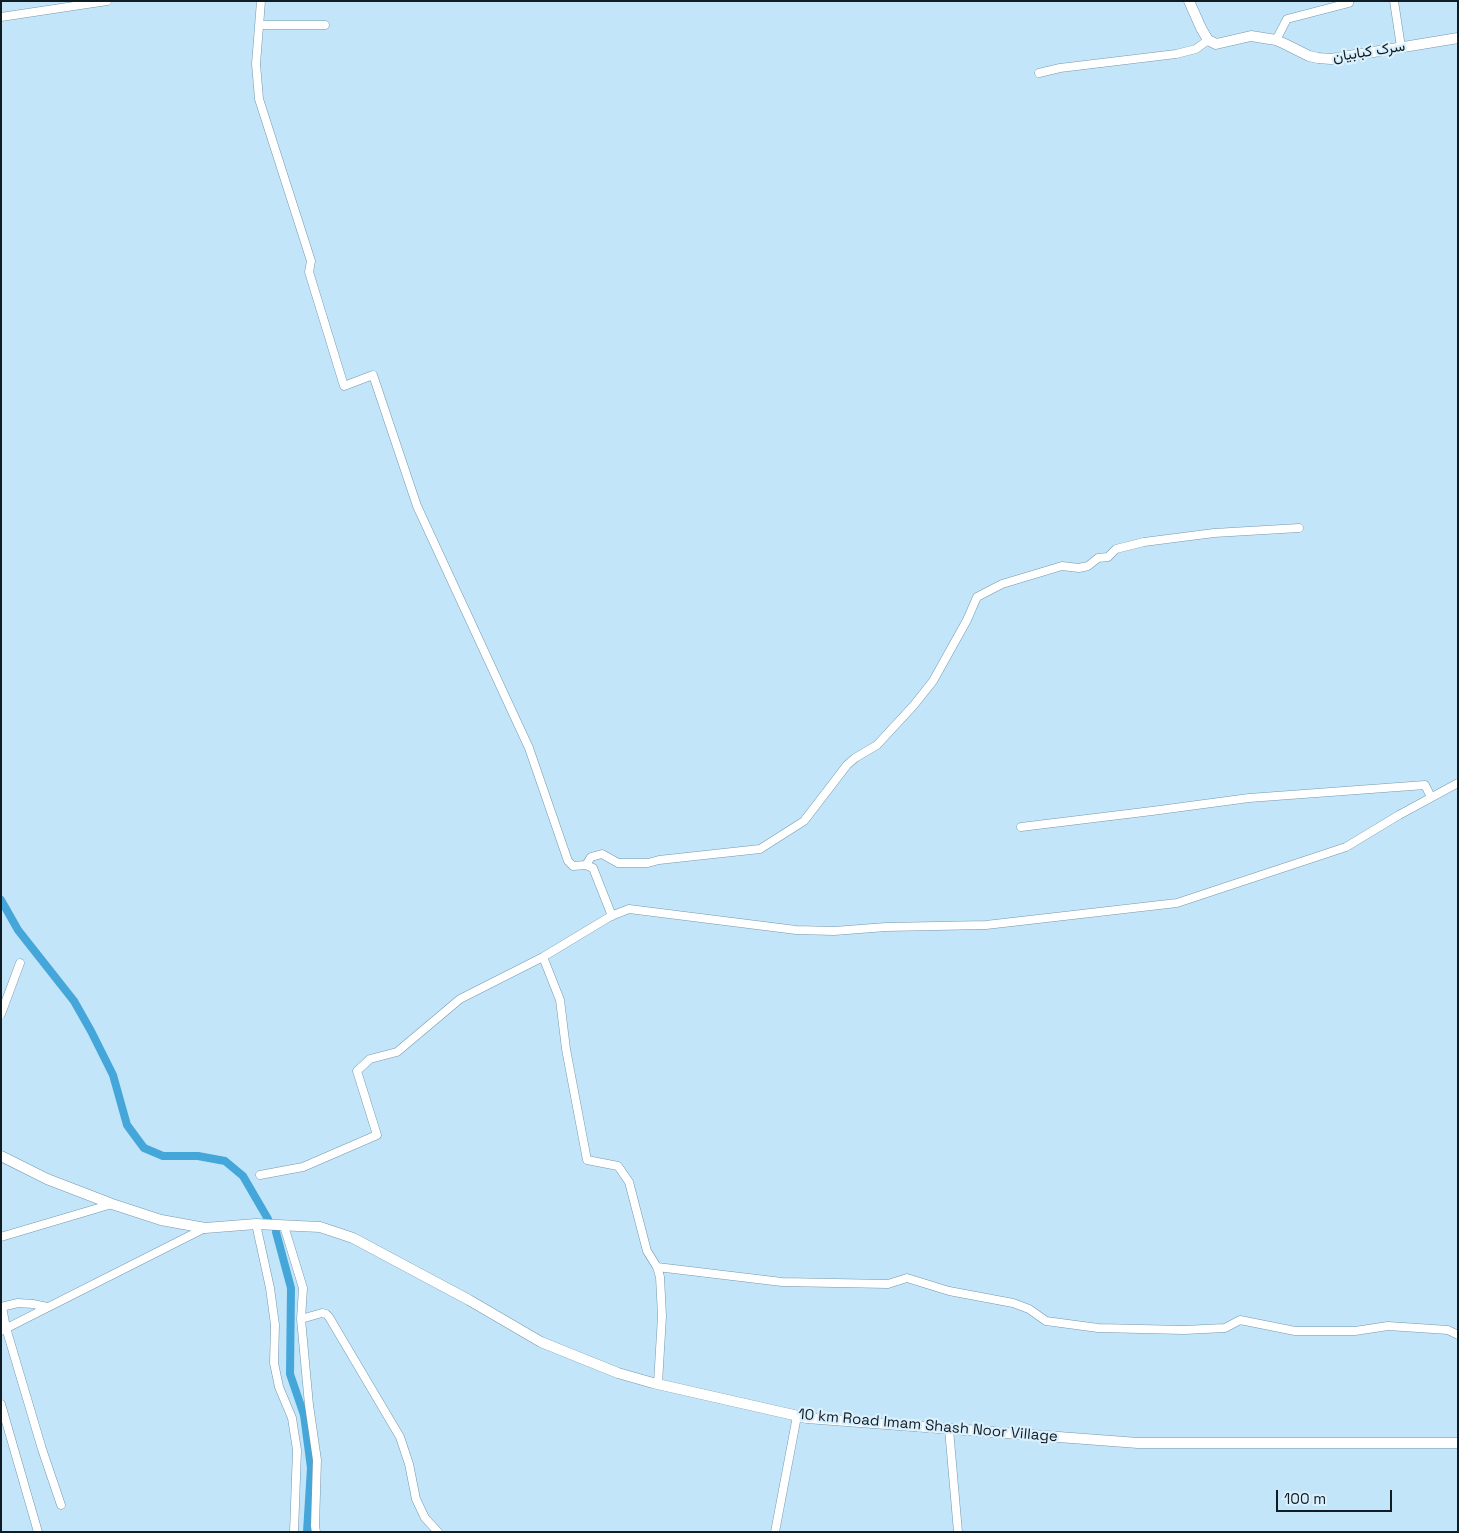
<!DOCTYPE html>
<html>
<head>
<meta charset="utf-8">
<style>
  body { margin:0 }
  #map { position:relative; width:1459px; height:1533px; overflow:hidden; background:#c2e5fa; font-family:"Space Grotesk",sans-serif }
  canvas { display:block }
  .frame { position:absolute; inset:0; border:2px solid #0f1c24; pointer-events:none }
  .scale { position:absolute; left:1276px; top:1490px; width:116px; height:22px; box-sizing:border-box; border:2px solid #0f1c24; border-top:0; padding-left:6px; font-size:15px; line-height:18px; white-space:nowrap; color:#0f1c24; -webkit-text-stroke:4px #dbf0fd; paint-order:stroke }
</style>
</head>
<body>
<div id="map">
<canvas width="1459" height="1533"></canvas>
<div class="frame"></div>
<div class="scale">100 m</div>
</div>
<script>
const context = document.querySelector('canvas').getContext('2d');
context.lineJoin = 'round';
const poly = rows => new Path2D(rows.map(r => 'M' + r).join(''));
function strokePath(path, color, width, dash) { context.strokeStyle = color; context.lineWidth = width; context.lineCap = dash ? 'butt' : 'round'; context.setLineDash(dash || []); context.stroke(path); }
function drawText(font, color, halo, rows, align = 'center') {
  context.font = font + ' "Space Grotesk",Vazirmatn,sans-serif'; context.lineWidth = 4.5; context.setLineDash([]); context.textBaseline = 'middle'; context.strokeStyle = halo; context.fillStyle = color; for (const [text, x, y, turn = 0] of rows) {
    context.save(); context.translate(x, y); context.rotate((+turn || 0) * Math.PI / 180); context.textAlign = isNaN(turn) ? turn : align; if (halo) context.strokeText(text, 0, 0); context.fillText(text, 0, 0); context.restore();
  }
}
strokePath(poly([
  [1,900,18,930,74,1001,91,1031,113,1075,127,1125,144,1148,163,1156,198,1156,225,1161,243,1176,268,1219],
  [276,1232,291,1288,290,1374,304,1415,311,1468,307,1532]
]), '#45a6da', 8);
const street = poly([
  [261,1,256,64,259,99,311,261,309,272,344,386,373,375,417,506,529,748,568,861,573,866,586,865,593,868,612,916],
  [1394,1,1401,47],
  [1,17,107,1],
  [260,25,325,25],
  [1276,40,1287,19,1349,3,1349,1],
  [1039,73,1060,68,1176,54,1196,49,1208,40],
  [1021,827,1152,811,1249,798,1425,785,1431,797],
  [586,865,591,857,602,854,618,863,648,863,659,860,760,849,804,821,847,765,855,758,877,745,914,705,933,681,967,620,977,597,1002,584,1062,566,1079,568,1088,566,1098,558,1108,557,1116,549,1144,542,1214,533,1299,528],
  [543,957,560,1000,566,1049,587,1160,618,1166,629,1182,647,1251,657,1267,660,1277,662,1316,658,1383],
  [1,1014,20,963],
  [260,1175,303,1167,377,1135,357,1071,370,1059,397,1052,460,999,543,957,611,916,629,909,796,930,834,931,886,927,986,925,1177,903,1346,847,1399,815,1458,783],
  [256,1224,270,1288,275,1325,274,1363,279,1387,292,1418,297,1450,294,1532],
  [284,1226,303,1288,301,1319,309,1405,317,1460,315,1526,316,1532],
  [1,1237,112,1204],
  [657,1267,782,1282,888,1284,907,1278,949,1291,1013,1303,1029,1309,1046,1321,1098,1328,1184,1330,1225,1328,1240,1320,1295,1331,1355,1331,1388,1326,1448,1330,1458,1335],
  [1,1307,18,1303,33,1304,47,1307],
  [2,1307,6,1328,42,1449,61,1505],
  [301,1319,322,1313,326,1314,329,1317,400,1437,409,1464,416,1499,425,1518,438,1532],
  [1,1331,205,1228],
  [1,1404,38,1532],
  [949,1429,958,1532],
  [775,1532,797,1416]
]);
const secondary = poly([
  [1189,1,1201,28,1208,40,1216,44,1251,36,1276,40,1285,44,1309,56,1318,58,1331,59,1458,38],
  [1,1156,47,1179,112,1204,161,1220,205,1228,256,1224,320,1227,353,1238,469,1300,541,1342,618,1373,653,1383,807,1418,1138,1443,1458,1443]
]);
strokePath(street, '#7798ac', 9);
strokePath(secondary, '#7798ac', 11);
strokePath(street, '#fff', 8);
strokePath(secondary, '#fff', 10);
drawText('15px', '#0f1c24', '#dbf0fd', [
  ["سرک کبابیان",1369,52,-9],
  ["10 km Road Imam Shash Noor Village",928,1426,5]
]);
</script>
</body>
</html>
